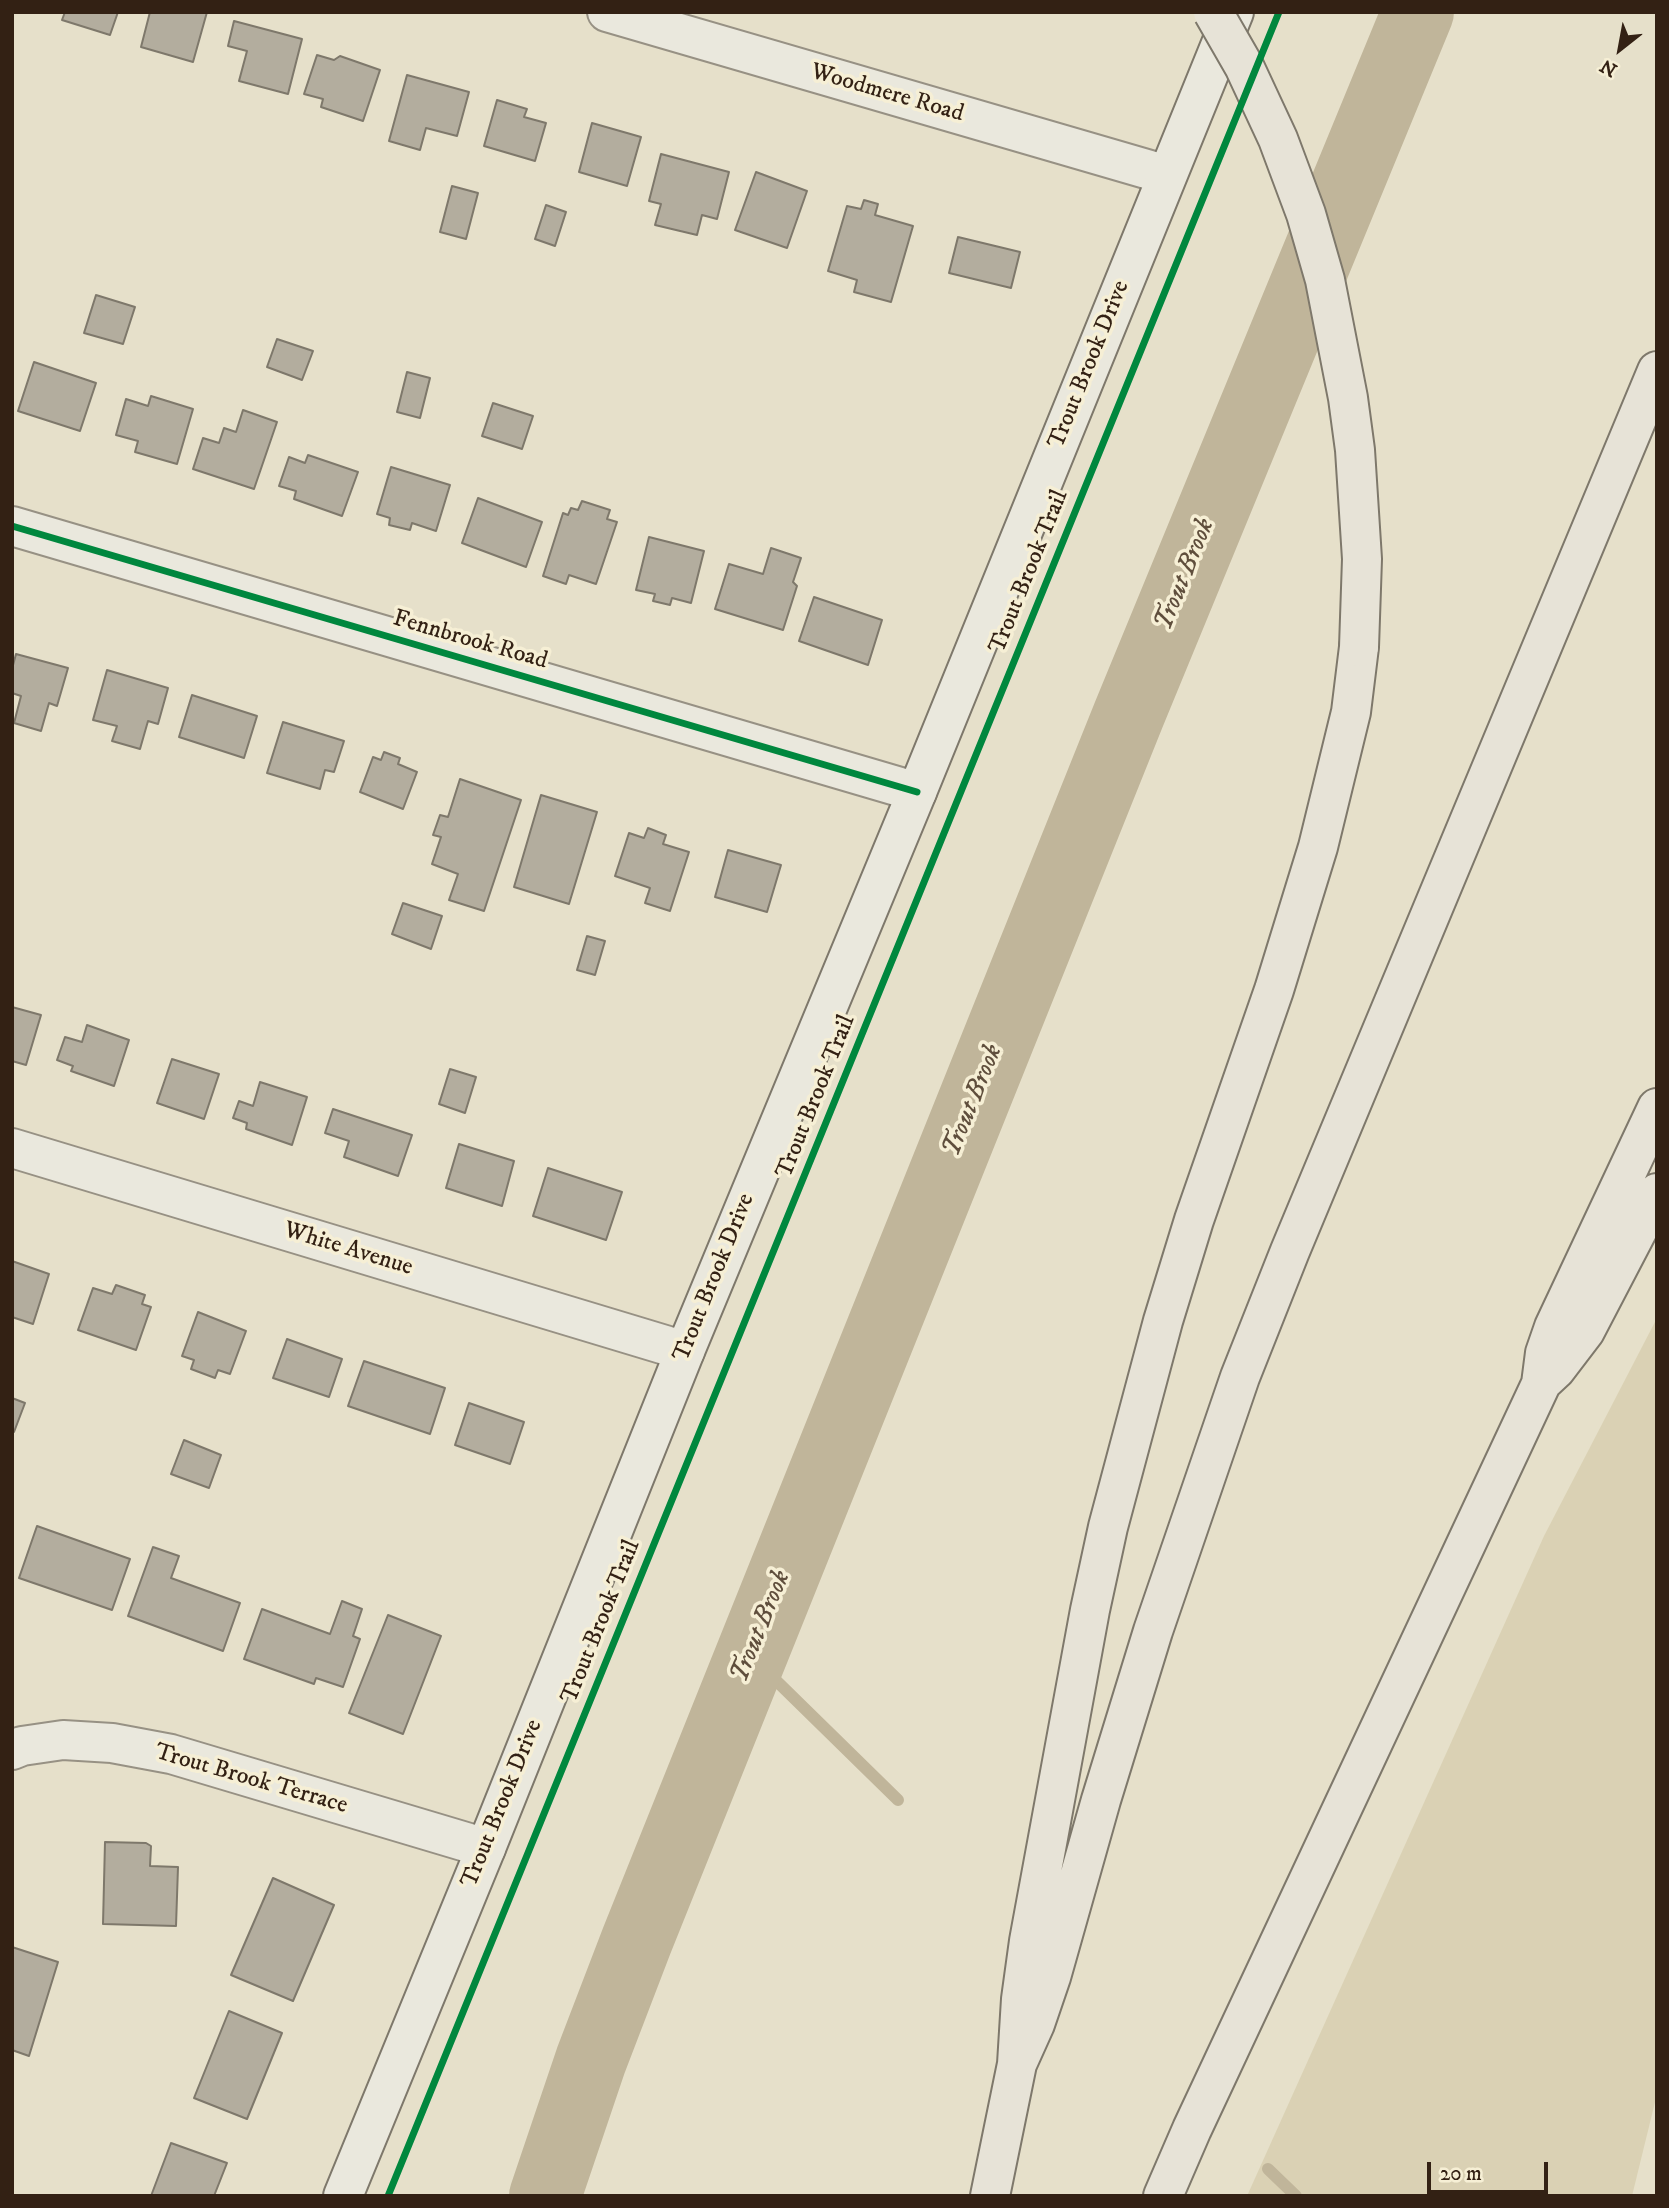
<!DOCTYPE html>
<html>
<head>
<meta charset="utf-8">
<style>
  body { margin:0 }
  #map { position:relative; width:1669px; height:2208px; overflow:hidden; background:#e6e0ca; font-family:"IM FELL DW Pica",serif }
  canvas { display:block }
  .frame { position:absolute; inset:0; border:14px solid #332114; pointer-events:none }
  .north { position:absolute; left:1585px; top:14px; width:70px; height:70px; -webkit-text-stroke:5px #f6efd5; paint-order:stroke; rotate:211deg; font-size:19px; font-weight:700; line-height:28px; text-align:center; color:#332114 }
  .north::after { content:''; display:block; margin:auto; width:24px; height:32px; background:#332114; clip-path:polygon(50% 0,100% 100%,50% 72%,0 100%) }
  .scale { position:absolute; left:1427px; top:2162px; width:121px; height:32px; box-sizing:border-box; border:4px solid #332114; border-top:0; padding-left:9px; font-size:21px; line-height:24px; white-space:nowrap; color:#332114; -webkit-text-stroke:5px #f6efd5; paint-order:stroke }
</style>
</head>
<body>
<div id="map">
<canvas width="1669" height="2208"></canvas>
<div class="frame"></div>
<div class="north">N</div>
<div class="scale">20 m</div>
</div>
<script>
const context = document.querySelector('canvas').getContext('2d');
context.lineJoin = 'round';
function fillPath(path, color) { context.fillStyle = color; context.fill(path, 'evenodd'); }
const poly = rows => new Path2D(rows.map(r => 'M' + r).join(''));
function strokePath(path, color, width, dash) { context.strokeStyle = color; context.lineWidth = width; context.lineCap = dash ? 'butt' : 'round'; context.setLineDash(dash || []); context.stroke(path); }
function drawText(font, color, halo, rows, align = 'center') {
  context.font = font + ' "IM FELL DW Pica",serif'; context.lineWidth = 7; context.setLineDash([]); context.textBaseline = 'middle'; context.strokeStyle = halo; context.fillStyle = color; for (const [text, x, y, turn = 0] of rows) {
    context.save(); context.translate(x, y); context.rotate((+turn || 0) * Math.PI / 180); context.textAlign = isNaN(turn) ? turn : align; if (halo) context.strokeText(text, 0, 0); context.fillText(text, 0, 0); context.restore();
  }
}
fillPath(poly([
  [1657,1318,1657,2094,1632,2196,1247,2196,1544,1536]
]), '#dad1b4');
strokePath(poly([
  [752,1657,898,1800],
  [1268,2169,1296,2196]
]), '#c0b59a', 12);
strokePath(poly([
  [545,2196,591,2060,637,1940,1129,714,1418,12]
]), '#c0b59a', 72);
const building = poly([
  [65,12,118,12,110,35,62,20,65,12],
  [150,12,207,12,193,62,141,47,150,12],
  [234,21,302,39,288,94,239,81,247,51,228,46,234,21],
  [317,55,334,60,340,56,380,70,363,121,321,107,323,99,304,94,317,55],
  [407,75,469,92,457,136,426,128,420,150,389,141,407,75],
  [497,100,527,109,524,117,546,123,535,161,484,146,497,100],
  [592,123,641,137,627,186,579,172,592,123],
  [661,154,729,172,717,219,702,215,697,235,655,225,661,204,649,201,661,154],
  [756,172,807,191,787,248,735,230,756,172],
  [452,186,478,193,466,239,440,232,452,186],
  [864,200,878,204,875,215,913,226,891,302,854,292,857,280,828,271,847,206,861,209,864,200],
  [546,205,566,212,555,246,535,239,546,205],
  [958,237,1020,252,1011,288,949,273,958,237],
  [96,295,135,307,123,344,84,333,96,295],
  [277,339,313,351,302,380,267,367,277,339],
  [34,362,96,383,80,431,18,411,34,362],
  [407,372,430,378,420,418,397,412,407,372],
  [151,396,193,409,177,464,135,452,138,441,116,435,126,399,148,406,151,396],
  [493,403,533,416,522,449,482,436,493,403],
  [243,410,277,422,254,489,193,469,203,438,219,443,224,428,236,432,243,410],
  [308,455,358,472,342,516,294,499,296,491,279,486,289,457,305,463,308,455],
  [391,467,450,485,436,531,412,523,410,530,389,525,390,518,377,514,391,467],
  [478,498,542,522,526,567,462,543,478,498],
  [582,501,610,510,607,519,617,522,596,584,569,575,566,584,543,576,563,513,568,515,571,508,578,510,582,501],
  [649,537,704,551,691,603,672,598,670,605,653,601,655,594,636,590,649,537],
  [771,548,801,558,793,582,797,586,783,630,715,609,729,564,763,574,771,548],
  [814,597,882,620,868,665,799,641,814,597],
  [16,654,68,668,57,706,49,703,41,731,14,723,21,696,12,693,12,669,16,654],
  [107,670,168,688,158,724,148,721,140,749,112,741,117,726,93,720,107,670],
  [192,695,257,716,244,758,179,737,192,695],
  [283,722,344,741,334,772,325,770,320,789,267,773,283,722],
  [384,752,400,758,398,764,417,772,403,809,360,792,373,757,381,760,384,752],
  [460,779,521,800,484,911,449,900,458,874,432,864,441,837,433,835,440,815,448,817,460,779],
  [541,795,597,812,569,904,514,887,541,795],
  [648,828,666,835,663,844,689,852,670,911,645,903,650,888,615,876,629,833,644,838,648,828],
  [728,850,781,865,767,912,715,897,728,850],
  [403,903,442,916,431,949,392,934,403,903],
  [587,936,605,941,595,975,577,970,587,936],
  [12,1007,41,1015,26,1065,12,1061,12,1007],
  [87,1025,129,1040,114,1086,71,1071,73,1066,57,1060,65,1037,82,1042,87,1025],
  [172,1059,219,1074,204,1119,157,1103,172,1059],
  [450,1069,476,1077,465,1113,439,1104,450,1069],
  [260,1082,307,1097,292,1145,246,1129,247,1123,233,1118,239,1101,253,1106,260,1082],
  [333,1109,412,1135,398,1176,344,1157,349,1141,325,1133,333,1109],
  [459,1144,514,1161,502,1206,446,1188,459,1144],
  [548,1168,622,1192,606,1240,533,1216,548,1168],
  [12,1261,49,1274,33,1324,12,1317,12,1261],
  [116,1285,145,1295,142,1304,151,1307,136,1350,78,1330,93,1288,112,1294,116,1285],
  [198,1312,246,1331,230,1374,218,1370,215,1378,191,1369,194,1360,182,1356,198,1312],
  [287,1339,342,1359,329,1397,273,1378,287,1339],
  [364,1361,445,1388,430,1434,348,1406,364,1361],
  [12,1398,25,1403,14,1432,12,1432,12,1398],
  [469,1403,524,1422,510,1464,455,1445,469,1403],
  [184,1440,221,1455,209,1488,171,1474,184,1440],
  [37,1526,130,1559,112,1610,19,1578,37,1526],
  [153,1547,179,1556,171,1578,240,1603,223,1651,128,1616,153,1547],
  [342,1601,362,1609,353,1636,360,1639,343,1687,316,1678,314,1684,244,1659,262,1609,330,1634,342,1601],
  [388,1615,441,1636,403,1734,349,1713,388,1615],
  [105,1842,146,1843,151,1846,150,1866,178,1867,176,1926,103,1924,105,1842],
  [273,1878,334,1905,293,2001,231,1975,273,1878],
  [12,1947,58,1962,29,2056,12,2050,12,1947],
  [229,2011,282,2033,247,2119,194,2098,229,2011],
  [171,2143,227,2163,214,2196,151,2196,171,2143]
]);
fillPath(building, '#b3ad9e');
strokePath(building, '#7e786b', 2);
const minor = poly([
  [607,12,1167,175],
  [12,526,917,792],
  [12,1148,685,1351],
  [12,1750,22,1746,63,1740,112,1743,171,1754,486,1848]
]);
const secondary = poly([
  [343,2196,486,1848,685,1351,917,792,1234,12]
]);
const motorway = poly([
  [1542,1382,1556,1369,1585,1331,1657,1193],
  [1017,2064,1035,2024,1051,1977,1101,1800,1153,1631,1240,1377,1290,1251,1657,371],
  [990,2196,1017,2064,1021,1999,1029,1941,1090,1610,1108,1527,1163,1321,1194,1220,1274,990,1318,847,1351,712,1359,647],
  [1163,2196,1192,2129,1541,1384,1545,1353,1554,1327,1657,1108]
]);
strokePath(minor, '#979184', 42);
strokePath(secondary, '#7e786b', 42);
strokePath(motorway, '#7e786b', 42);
strokePath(minor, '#eae8dd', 38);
strokePath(secondary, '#eae8dd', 38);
strokePath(motorway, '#e7e3d7', 38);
const motorwayBridge = poly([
  [1213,12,1244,66,1278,139,1306,214,1325,280,1348,398,1355,450,1362,559,1359,647]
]);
strokePath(motorwayBridge, '#7e786b', 42, []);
strokePath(motorwayBridge, '#e7e3d7', 38);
strokePath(poly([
  [12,526,917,792],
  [388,2196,1279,12]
]), '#00873e', 7);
drawText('24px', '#332114', '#f6efd5', [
  ["Woodmere Road",887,94,16],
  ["Trout Brook Drive",1090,365,-68],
  ["Trout Brook Trail",1030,572,-68],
  ["Fennbrook Road",470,641,16],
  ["Trout Brook Trail",817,1097,-68],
  ["White Avenue",348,1250,17],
  ["Trout Brook Drive",715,1278,-68],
  ["Trout Brook Trail",602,1622,-68],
  ["Trout Brook Terrace",251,1780,16],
  ["Trout Brook Drive",503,1804,-68]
]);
drawText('italic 26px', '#5f4e3c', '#f6efd5', [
  ["Trout Brook",1186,575,-68],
  ["Trout Brook",974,1101,-68],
  ["Trout Brook",762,1627,-68]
]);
</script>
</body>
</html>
